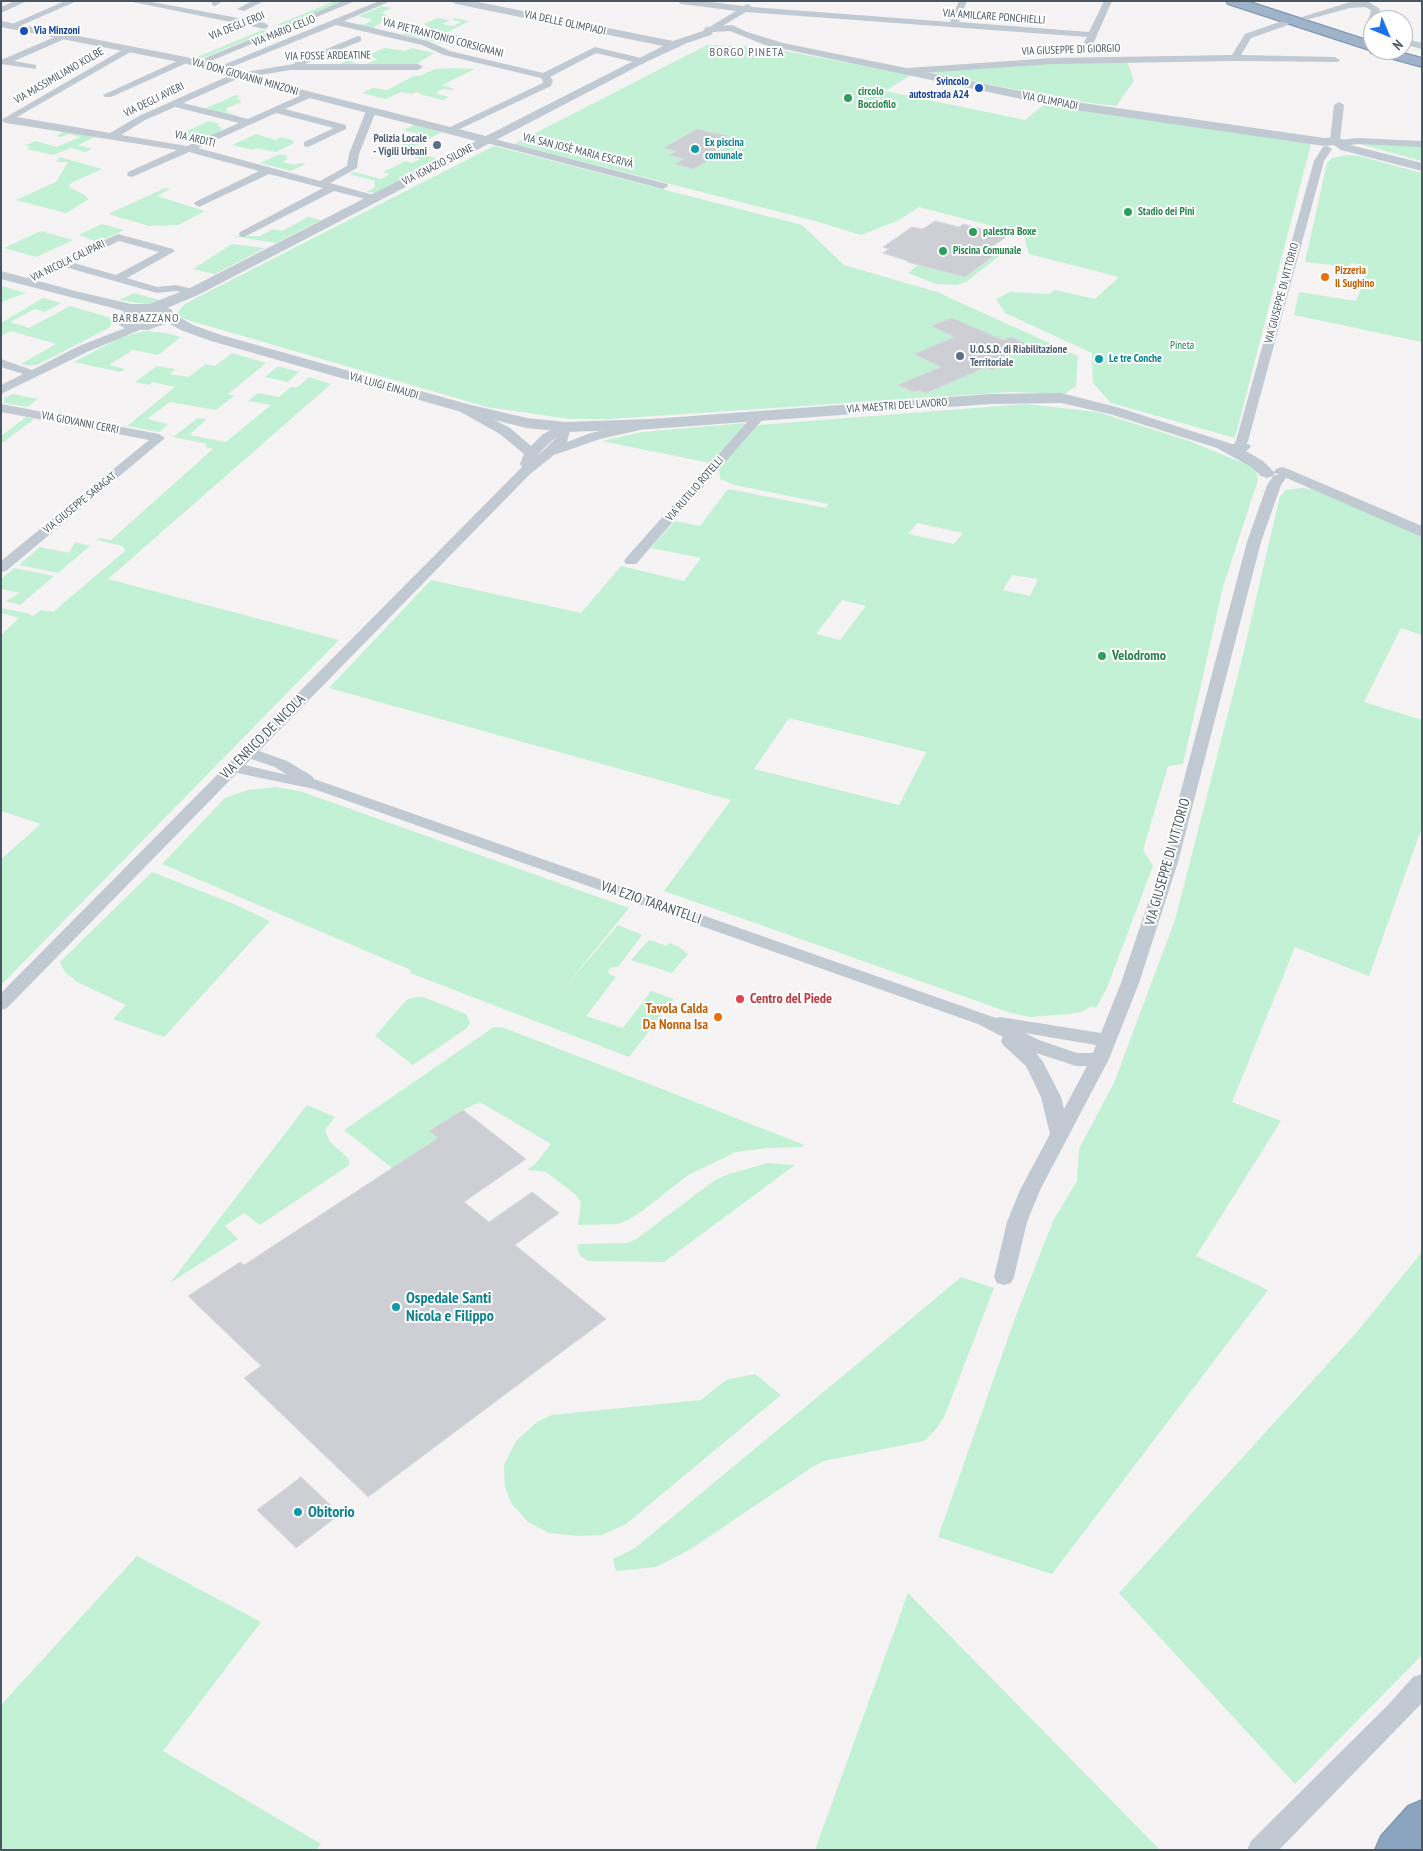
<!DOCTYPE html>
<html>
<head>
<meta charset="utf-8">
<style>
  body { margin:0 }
  #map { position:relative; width:1423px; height:1851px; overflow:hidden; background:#f5f3f3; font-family:"PT Sans Narrow",sans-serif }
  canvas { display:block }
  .frame { position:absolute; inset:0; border:2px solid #4a5661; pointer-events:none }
  .north { position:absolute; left:1363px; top:10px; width:50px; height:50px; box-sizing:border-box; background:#fff; border:1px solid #b7bbc0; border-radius:50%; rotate:135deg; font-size:14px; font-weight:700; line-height:20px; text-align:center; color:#4a5661 }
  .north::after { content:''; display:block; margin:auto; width:18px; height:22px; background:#1a73e8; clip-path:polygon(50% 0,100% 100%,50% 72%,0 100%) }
</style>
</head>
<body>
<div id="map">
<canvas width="1423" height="1851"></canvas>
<div class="frame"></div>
<div class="north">N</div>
</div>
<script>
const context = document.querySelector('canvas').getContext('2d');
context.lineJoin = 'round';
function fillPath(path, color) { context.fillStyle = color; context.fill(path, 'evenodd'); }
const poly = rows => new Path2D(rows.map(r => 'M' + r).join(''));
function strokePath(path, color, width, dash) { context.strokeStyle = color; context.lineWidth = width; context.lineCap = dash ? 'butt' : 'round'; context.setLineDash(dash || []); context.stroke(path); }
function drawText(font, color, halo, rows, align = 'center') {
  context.font = font + ' "PT Sans Narrow",sans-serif'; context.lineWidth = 4; context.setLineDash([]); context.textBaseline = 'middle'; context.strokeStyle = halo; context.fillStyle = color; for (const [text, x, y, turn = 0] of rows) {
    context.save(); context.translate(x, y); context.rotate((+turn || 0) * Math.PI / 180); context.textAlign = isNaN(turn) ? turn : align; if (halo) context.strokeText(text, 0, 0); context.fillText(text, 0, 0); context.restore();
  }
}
fillPath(poly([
  [335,1,344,1,284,25,276,25],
  [382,6,391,8,381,13,387,15,381,18,385,20,373,28,356,24,365,24,373,20,359,16],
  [438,18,450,20,442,24,453,26,461,22,451,19,455,18,469,21,446,33,470,38,453,46,402,34,415,28,427,31,431,29,424,24],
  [262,30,268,31,203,58,195,58],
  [707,45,765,47,911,75,885,91,1025,120,1045,104,1311,144,1235,438,1111,403,1093,383,1092,353,1005,313,996,299,1010,292,1049,294,1055,290,1095,299,1119,277,1029,254,1023,234,919,207,897,221,861,235,815,221,514,144],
  [385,48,405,51,412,48,434,53,415,65,364,65,378,59,371,57,367,59,361,57,351,62,362,65,335,66,359,55,366,56],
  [1127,61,1134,81,1116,106,1066,100,919,70,993,64],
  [457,68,475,69,442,85,454,89,451,90,443,89,435,93,449,97,443,100,419,94,421,93,416,92,412,94,401,92,385,99,362,93,373,88,387,90,414,76,419,76,435,69],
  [236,95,240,96,236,98,241,100,239,101,242,102,225,109,228,110,225,112,239,116,236,117,204,109],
  [209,121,220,124,217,126,223,128,219,130,223,131,202,140,180,134],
  [414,125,442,132,406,151,440,159,376,193,366,192,375,187,375,181,349,174,355,172,381,179,390,174,383,172,406,161,412,163,420,159,391,150,414,139,420,141,428,137,403,130],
  [65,131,95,137,78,145,92,149,85,152,71,148,53,155,27,149,30,147,25,145,36,141,57,147,80,137,69,134,62,137,56,136],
  [256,134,275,140,281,137,292,140,294,143,276,152,257,148,253,150,232,145],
  [1360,144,1422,146,1422,161,1407,157],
  [494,146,802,225,844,265,937,292,1078,356,1076,386,1064,394,1012,392,609,419,570,419,487,407,191,321,182,318,177,313,185,304,198,297],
  [280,154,288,156,285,157,289,158,283,162,295,165,300,163,306,164,291,171,260,163],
  [1346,155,1359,156,1422,173,1422,342,1294,315,1299,292,1356,301,1364,281,1368,266,1350,263,1348,267,1305,262,1327,163,1332,158],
  [59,157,102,169,71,183,69,187,83,194,89,199,66,213,16,200,56,182,68,162,56,162],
  [165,188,170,189,157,196,205,211,178,225,149,226,108,214],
  [308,217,321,220,276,243,233,236,260,236,273,229,282,231],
  [102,224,124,230,98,242,79,235],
  [41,231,73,240,36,257,4,248],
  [232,244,265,248,215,274,193,269],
  [1003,249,1007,250,966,282,957,285,936,284,908,273,918,265,965,277],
  [1,286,26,293,1,302],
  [134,293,163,301,146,304,119,300],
  [43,298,61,303,45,312,35,309,10,322,29,328,70,306,108,317,111,319,111,325,109,328,39,364,30,366,21,364,56,344,11,331,1,336,1,323],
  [145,331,166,333,181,337,158,355,133,350,109,365,125,369,120,372,74,362,122,337],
  [232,353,266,363,228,394,234,396,216,410,170,402,147,419,168,424,159,432,127,426,175,387,152,382,149,385,135,382,157,366,175,369,170,374,188,377,206,364,215,366],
  [278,366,299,372,288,382,265,377],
  [309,377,331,384,108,579,339,640,1,985,1,859,41,824,1,811,1,635,19,618,1,613,1,608,27,613,33,616,41,610,53,612,125,551,123,546,96,540,101,538,111,540,213,449,205,447,207,444,173,437,198,418,207,419,189,435,226,442,271,405,248,401,258,393,279,397,291,387,298,387],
  [13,394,27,397,38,399,27,407,4,403,4,398],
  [1025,404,1098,412,1189,441,1255,468,1258,480,1223,587,1183,764,1168,766,1143,850,1153,866,1106,990,1096,1008,1092,1006,1081,1012,1069,1014,1030,1017,1011,1013,664,891,731,800,329,688,431,580,581,613,621,566,684,581,701,558,651,548,675,521,700,526,728,489,826,508,828,504,735,485,720,479,719,468,758,425],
  [917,523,963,533,954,544,908,534],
  [1012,575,1038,579,1030,596,1003,590],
  [842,600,866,606,840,640,816,634],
  [789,718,926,752,926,753,899,805,754,769],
  [26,417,34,419,1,444,1,436],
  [746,423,710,463,602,441,642,432],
  [1302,488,1321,491,1422,535,1422,635,1401,628,1364,702,1422,720,1422,827,1369,976,1295,947,1232,1102,1281,1121,1196,1256,1268,1290,1052,1574,938,1537,1014,1321,1053,1221,1077,1181,1079,1149,1114,1083,1175,920,1242,659,1280,496,1286,490],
  [75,542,90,546,58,573,19,565,40,547,69,553],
  [14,568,54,576,20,605,6,601,20,593,1,589,1,579],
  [275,787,300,791,629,908,564,988,618,925,642,935,618,967,612,967,608,971,609,974,616,977,586,1016,623,1028,651,991,674,999,629,1057,410,973,411,970,162,864,225,798,248,790],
  [152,872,234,904,270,921,164,1037,113,1019,126,1005,77,982,65,972,60,962],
  [649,940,667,946,669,943,679,947,688,954,672,973,631,960],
  [417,997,423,997,466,1014,470,1023,467,1028,413,1065,375,1036,402,1005,408,999],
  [494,1027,504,1028,588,1060,802,1144,804,1147,768,1148,736,1152,688,1175,645,1209,628,1220,618,1224,578,1225,581,1203,576,1195,546,1172,527,1170,536,1163,551,1144,480,1102,463,1110,430,1131,438,1138,392,1168,344,1130],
  [307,1105,335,1117,325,1130,330,1142,348,1158,349,1165,260,1225,244,1213,225,1226,238,1239,170,1283],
  [768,1163,795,1165,664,1262,589,1261,580,1256,577,1247,580,1244,626,1243,635,1240,715,1180,729,1174],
  [1422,1252,1422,1655,1295,1784,1119,1593,1356,1333],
  [961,1277,994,1288,944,1417,937,1428,924,1441,824,1461,814,1466,689,1550,656,1567,616,1571,613,1559,635,1548,867,1356],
  [755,1374,781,1395,626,1524,602,1535,578,1536,549,1533,528,1522,512,1504,505,1487,504,1465,516,1441,537,1422,552,1415,701,1400,726,1380],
  [137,1556,261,1622,163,1751,321,1844,316,1850,1,1850,1,1705],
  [908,1593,1160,1850,815,1850]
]), '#c3f1d5');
const building = poly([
  [697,129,727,136,711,145,721,148,707,156,713,158,693,169,675,164,684,159,670,155,677,151,664,148,697,129],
  [935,221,959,227,963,224,1009,235,993,246,1003,249,965,277,907,262,908,261,883,253,889,249,883,247,912,227,923,229,935,221],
  [952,318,1003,340,1011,337,1029,345,998,358,1008,363,991,370,986,367,926,393,919,390,914,392,898,385,941,367,914,354,955,337,931,326,952,318],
  [463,1110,526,1159,464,1202,489,1222,532,1192,559,1213,515,1245,606,1319,368,1497,244,1378,261,1366,188,1296,240,1262,244,1265,438,1138,429,1131,463,1110],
  [301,1477,340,1514,296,1548,257,1510,301,1477]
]);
fillPath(building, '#cdcfd5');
strokePath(building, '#d7d9de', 1);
const trunk = poly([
  [1226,1,1247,1,1373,42,1373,50,1392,50,1422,58,1422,67,1371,53,1369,50,1228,4,1226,1]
]);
const motorway = poly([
  [1422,1800,1422,1850,1375,1850,1381,1836,1408,1806,1422,1800]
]);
strokePath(trunk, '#7690ad', 2);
strokePath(motorway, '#7690ad', 2);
fillPath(poly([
  [15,1,27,1,1,13,1,7,15,1],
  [65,1,77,1,15,28,12,29,8,26,65,1],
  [128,1,147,1,265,23,269,26,265,29,128,1],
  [212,1,223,1,215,6,212,5,212,1],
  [252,1,264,1,244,11,237,9,252,1],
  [343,1,355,1,201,65,195,65,193,63,343,1],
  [379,1,391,1,344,21,428,41,450,51,543,73,595,47,645,59,647,61,642,64,596,53,550,77,553,80,551,86,449,134,444,131,446,129,543,83,543,81,541,78,444,55,422,45,336,25,219,72,216,73,211,70,379,1],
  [677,1,704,1,743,6,748,4,752,7,950,22,959,1,967,1,959,22,1089,32,1104,1,1112,1,1093,44,1088,47,1083,44,1087,37,746,12,714,31,711,30,711,26,736,11,681,4,677,1],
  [1367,1,1380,9,1377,20,1373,20,1373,30,1370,29,1368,22,1371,10,1365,7,1350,8,1306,20,1302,17,1350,2,1367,1],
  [1285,20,1289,23,1288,25,1251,38,1241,55,1335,57,1340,60,1338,62,1235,61,1053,64,907,74,902,71,907,68,1053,58,1232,55,1245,34,1285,20],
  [64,33,67,34,67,38,14,61,36,65,36,69,1,64,1,60,64,33],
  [358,36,361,37,361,41,305,64,418,64,423,67,418,70,290,70,237,79,183,103,248,119,306,93,312,93,312,97,285,109,346,125,346,129,308,147,304,146,304,142,334,128,276,113,198,148,320,181,347,166,349,154,366,111,371,108,376,111,359,154,357,168,330,183,377,196,378,198,377,200,373,201,334,191,244,237,240,236,239,234,240,232,323,188,269,174,199,207,194,204,195,202,259,171,189,152,132,177,128,176,127,174,128,172,177,150,6,123,1,120,129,46,132,47,132,51,17,117,110,133,139,116,233,74,294,64,295,62,358,36],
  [175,107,239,123,187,146,121,135,145,120,175,107],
  [1403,38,1422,43,1422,49,1403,44,1403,38],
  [186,57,191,60,189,62,111,97,105,97,103,95,186,57],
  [1339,102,1344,105,1340,140,1358,138,1422,141,1422,147,1358,144,1342,146,1331,143,1330,141,1334,105,1339,102],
  [487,137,667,184,668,186,663,189,483,142,482,140,487,137],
  [1327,146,1332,149,1324,161,1248,441,1243,450,1233,450,1232,447,1236,441,1314,161,1323,147,1327,146],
  [118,234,173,249,175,251,127,278,157,287,176,285,193,289,197,290,199,292,197,294,193,295,176,291,157,293,65,267,29,284,25,285,19,282,59,261,118,234],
  [119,241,159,252,116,275,74,263,119,241],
  [138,323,144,327,142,329,87,352,1,394,1,385,23,374,1,367,1,359,32,370,79,346,138,323],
  [1,404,159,434,165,438,6,571,1,572,1,561,149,440,1,412,1,404],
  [463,404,510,428,531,446,543,434,565,423,571,427,567,442,591,433,645,421,651,425,649,428,600,439,554,455,530,474,259,751,287,761,312,776,314,779,996,1018,1000,1017,1101,1033,1121,983,1162,862,1247,542,1267,485,1274,475,1284,475,1286,478,1281,485,1261,542,1178,862,1139,983,1109,1059,1040,1190,1027,1222,1014,1277,1011,1283,1004,1285,997,1283,994,1277,1007,1222,1020,1190,1050,1134,1041,1097,1026,1066,1003,1045,1001,1041,1003,1037,978,1024,314,789,237,773,7,1008,1,1010,1,993,522,467,520,464,524,454,500,434,459,411,457,408,463,404],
  [557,437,544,450,536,456,553,440,557,437],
  [251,759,275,767,287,775,245,765,251,759],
  [1025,1033,1096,1045,1093,1053,1077,1053,1039,1040,1025,1033],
  [1036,1053,1076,1066,1087,1066,1064,1109,1061,1097,1043,1062,1036,1053],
  [759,412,763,413,765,416,763,419,636,564,626,564,624,561,626,558,755,413,759,412],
  [1422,1674,1422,1703,1279,1850,1247,1850,1251,1841,1388,1705,1413,1677,1422,1674]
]), '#c1cad2');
fillPath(poly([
  [451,1,473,1,673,41,703,31,706,27,732,25,747,32,783,43,1069,101,1324,138,1335,137,1348,141,1350,145,1422,163,1422,171,1341,150,1334,145,1324,146,1069,109,765,45,730,31,713,32,711,35,687,43,644,63,198,295,167,308,171,309,174,314,193,325,221,335,467,404,527,418,565,422,651,419,990,394,1061,393,1120,408,1232,444,1249,444,1251,447,1246,451,1263,461,1274,472,1276,469,1282,467,1288,469,1422,526,1422,537,1275,473,1273,476,1267,478,1261,476,1251,467,1217,448,1110,414,1061,403,990,404,651,429,565,432,527,428,458,411,211,341,183,331,168,323,148,330,127,329,119,325,116,318,124,311,1,279,1,271,79,292,131,304,149,304,188,289,476,141,236,79,184,63,1,27,1,21,186,57,244,75,486,136,663,46,456,4,451,1],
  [144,312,156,313,160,315,156,319,147,322,131,320,130,318,144,312]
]), '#c1cad2');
fillPath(trunk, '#9fb4c9');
fillPath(motorway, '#8ba5c1');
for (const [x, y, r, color] of [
  [24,31,5,"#1a4fb4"],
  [979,88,5,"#1a4fb4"],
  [848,98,5,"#2e9e5b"],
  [437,145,5,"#5c6f8a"],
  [695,149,5,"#0f9aa8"],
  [1128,212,5,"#2e9e5b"],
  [973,232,5,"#2e9e5b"],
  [943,251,5,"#2e9e5b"],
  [1325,277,5,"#e8710a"],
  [960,356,5,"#5c6f8a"],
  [1099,359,5,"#0f9aa8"],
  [1102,656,5,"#2e9e5b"],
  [740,999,5,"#e0444e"],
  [718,1017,5,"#e8710a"],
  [396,1307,5,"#0f9aa8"],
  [298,1512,5,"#0f9aa8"]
]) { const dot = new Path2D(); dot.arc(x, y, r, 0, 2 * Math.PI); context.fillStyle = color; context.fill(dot); strokePath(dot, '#fff', 2); }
drawText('11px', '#4a5661', '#fff', [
  ["VIA AMILCARE PONCHIELLI",994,17,4],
  ["VIA DELLE OLIMPIADI",565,23,12],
  ["VIA DEGLI EROI",237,26,-22],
  ["VIA MARIO CELIO",284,31,-22],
  ["VIA PIETRANTONIO CORSIGNANI",443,38,15],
  ["VIA GIUSEPPE DI GIORGIO",1071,50,-2],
  ["VIA FOSSE ARDEATINE",328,56,-1],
  ["VIA MASSIMILIANO KOLBE",59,76,-30],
  ["VIA DON GIOVANNI MINZONI",245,77,16],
  ["VIA DEGLI AVIERI",154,100,-26],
  ["VIA OLIMPIADI",1050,101,11],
  ["VIA ARDITI",195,139,13],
  ["VIA SAN JOSÈ MARIA ESCRIVÀ",578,151,14],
  ["VIA IGNAZIO SILONE",438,165,-27],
  ["VIA NICOLA CALIPARI",68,261,-26],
  ["VIA GIUSEPPE DI VITTORIO",1282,293,-75],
  ["VIA LUIGI EINAUDI",384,386,16],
  ["VIA MAESTRI DEL LAVORO",897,406,-4],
  ["VIA GIOVANNI CERRI",80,423,11],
  ["VIA RUTILIO ROTELLI",695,489,-49],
  ["VIA GIUSEPPE SARAGAT",80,503,-39]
]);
drawText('bold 11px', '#164399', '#fff', [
  ["Via Minzoni",34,31],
  ["Svincolo",969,82,"right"],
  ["autostrada A24",969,95,"right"]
], 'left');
drawText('bold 11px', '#27864d', '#fff', [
  ["circolo",858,92],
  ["Bocciofilo",858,105],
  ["Stadio dei Pini",1138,212],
  ["palestra Boxe",983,232],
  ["Piscina Comunale",953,251]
], 'left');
drawText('bold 11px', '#4e5e75', '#fff', [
  ["Polizia Locale",427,139],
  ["- Vigili Urbani",427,152],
  ["U.O.S.D. di Riabilitazione",970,350,"left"],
  ["Territoriale",970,363,"left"]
], 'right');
drawText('bold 11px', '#0d838f', '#fff', [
  ["Ex piscina",705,143],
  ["comunale",705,156],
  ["Le tre Conche",1109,359]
], 'left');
drawText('bold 11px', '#c56008', '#fff', [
  ["Pizzeria",1335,271],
  ["Il Sughino",1335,284]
], 'left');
drawText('11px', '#17864f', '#fff', [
  ["Pineta",1182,346]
]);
context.letterSpacing = '1px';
drawText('12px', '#5f6368', '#fff', [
  ["BORGO PINETA",747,53],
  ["BARBAZZANO",146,319]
]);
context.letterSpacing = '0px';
drawText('bold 14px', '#27864d', '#fff', [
  ["Velodromo",1112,656]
], 'left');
drawText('14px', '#4a5661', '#fff', [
  ["VIA ENRICO DE NICOLA",263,737,-45],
  ["VIA GIUSEPPE DI VITTORIO",1168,862,-74],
  ["VIA EZIO TARANTELLI",651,903,19]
]);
drawText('bold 14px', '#be3a42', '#fff', [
  ["Centro del Piede",750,999]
], 'left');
drawText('bold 14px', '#c56008', '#fff', [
  ["Tavola Calda",708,1009],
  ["Da Nonna Isa",708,1025]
], 'right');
drawText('bold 16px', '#0d838f', '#fff', [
  ["Ospedale Santi",406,1298],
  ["Nicola e Filippo",406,1316],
  ["Obitorio",308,1512]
], 'left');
</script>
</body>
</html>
